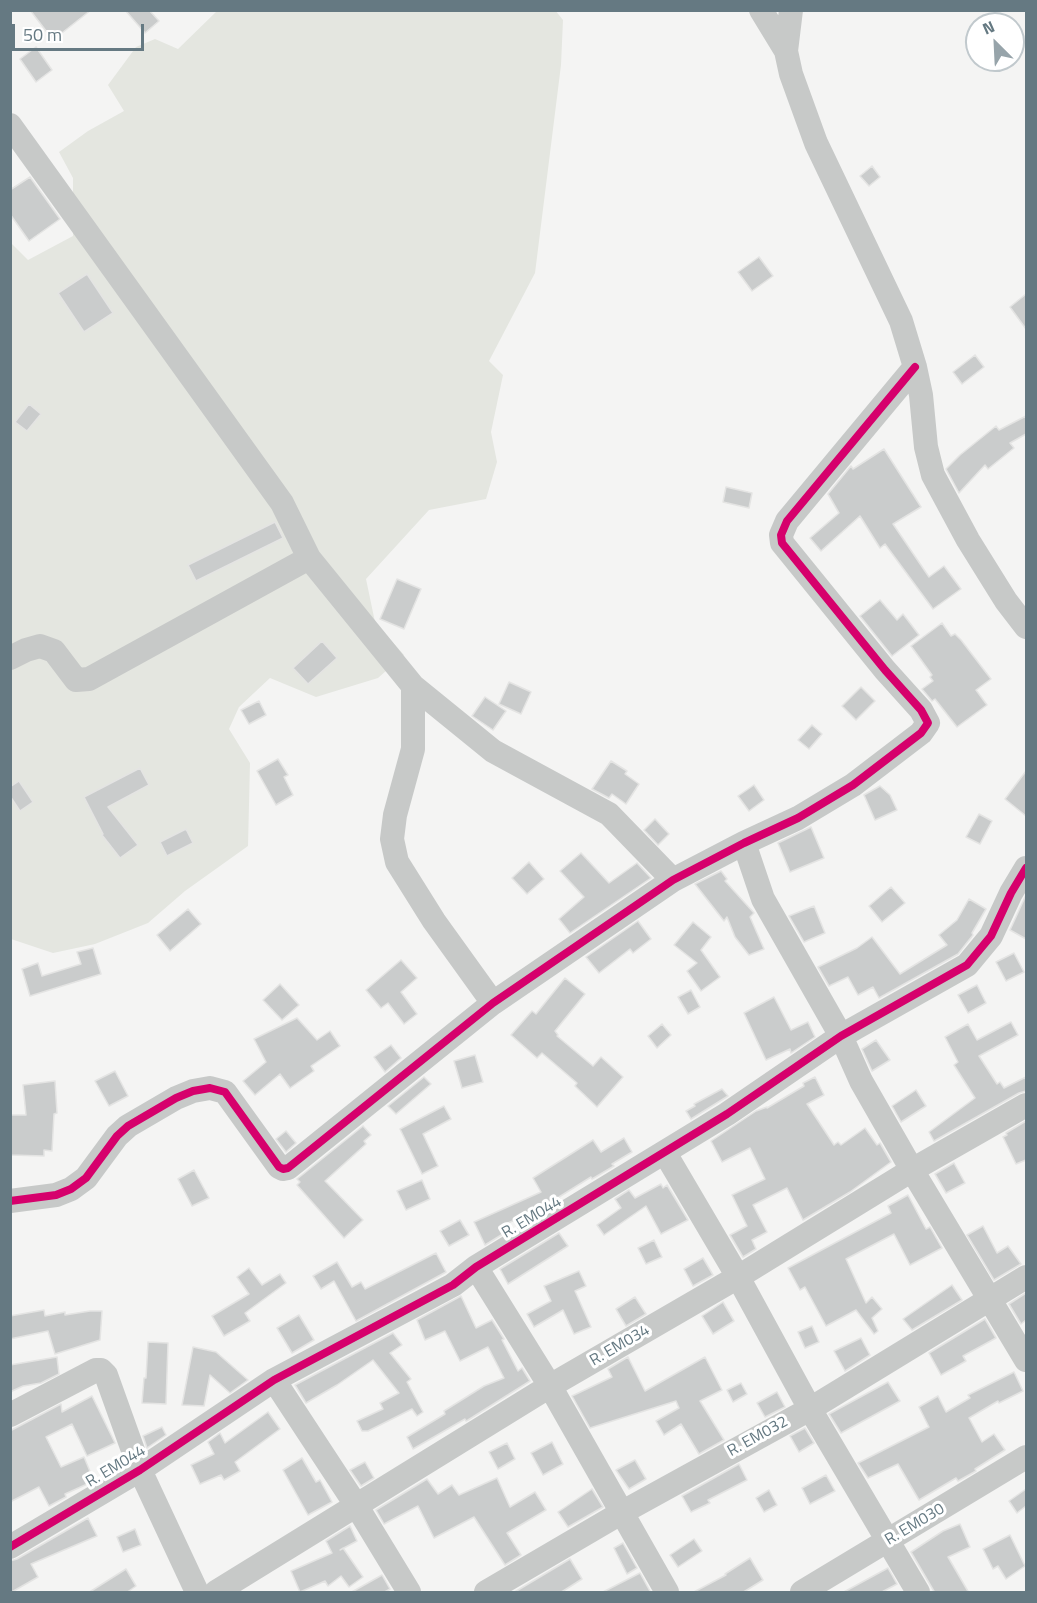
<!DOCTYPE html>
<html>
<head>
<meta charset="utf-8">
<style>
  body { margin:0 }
  #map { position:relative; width:1037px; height:1603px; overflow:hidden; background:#f4f4f3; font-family:"Titillium Web",sans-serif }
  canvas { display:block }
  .frame { position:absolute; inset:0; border:12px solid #657982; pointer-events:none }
  .north { position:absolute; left:965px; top:12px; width:60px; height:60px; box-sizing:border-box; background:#fff; border:2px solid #c1c9cd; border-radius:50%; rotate:336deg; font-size:16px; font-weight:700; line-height:24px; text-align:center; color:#657982 }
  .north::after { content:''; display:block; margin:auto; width:21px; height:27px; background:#97a4aa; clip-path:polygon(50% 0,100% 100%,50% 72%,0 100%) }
  .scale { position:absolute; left:12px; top:24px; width:132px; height:27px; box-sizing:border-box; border:3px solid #657982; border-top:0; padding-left:8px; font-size:18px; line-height:21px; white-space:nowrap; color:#657982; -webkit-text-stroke:4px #fff; paint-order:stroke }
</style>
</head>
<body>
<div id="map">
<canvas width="1037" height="1603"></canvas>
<div class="frame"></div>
<div class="north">N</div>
<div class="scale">50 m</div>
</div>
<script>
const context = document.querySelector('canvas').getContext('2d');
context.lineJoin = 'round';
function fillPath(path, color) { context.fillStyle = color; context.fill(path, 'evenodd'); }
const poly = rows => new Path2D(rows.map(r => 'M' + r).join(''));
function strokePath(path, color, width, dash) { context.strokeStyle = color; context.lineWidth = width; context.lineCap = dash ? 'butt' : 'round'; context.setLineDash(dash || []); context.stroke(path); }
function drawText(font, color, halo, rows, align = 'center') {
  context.font = font + ' "Titillium Web",sans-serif'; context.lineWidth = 6; context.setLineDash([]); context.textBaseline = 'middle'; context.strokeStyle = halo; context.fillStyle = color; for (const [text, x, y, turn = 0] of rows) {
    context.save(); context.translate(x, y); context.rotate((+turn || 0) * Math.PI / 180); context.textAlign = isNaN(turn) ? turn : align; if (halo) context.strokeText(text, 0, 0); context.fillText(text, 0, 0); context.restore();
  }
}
fillPath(poly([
  [555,10,563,20,561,65,535,273,489,361,503,375,491,432,497,462,486,499,429,510,366,579,375,622,404,655,378,678,316,697,270,678,239,707,229,729,250,763,248,846,185,891,148,923,95,944,53,953,11,939,10,242,28,260,73,236,73,178,59,152,88,131,124,111,108,85,136,47,155,39,178,49,217,11]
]), '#e4e6e0');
const building = poly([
  [30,10,91,10,53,40,30,10],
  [125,10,149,10,159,21,145,33,125,10],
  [36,47,52,70,36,82,20,59,36,47],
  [872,166,880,177,869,186,860,176,872,166],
  [30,177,60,219,29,241,10,214,10,190,30,177],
  [759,257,773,276,752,291,738,272,759,257],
  [87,274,113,313,84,332,58,293,87,274],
  [1026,294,1026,329,1010,307,1026,294],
  [975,355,984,367,962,384,953,372,975,355],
  [29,404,41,414,27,431,15,422,29,404],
  [1026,416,1026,434,1010,443,1014,448,988,469,985,465,959,493,946,469,960,455,996,426,999,430,1026,416],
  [884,449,921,507,893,524,929,577,944,566,961,589,933,609,885,544,880,548,860,516,821,551,810,538,839,513,828,494,851,466,853,469,884,449],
  [726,487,752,493,749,508,723,502,726,487],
  [275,522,283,538,196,581,188,565,275,522],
  [397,579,421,589,404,629,380,619,397,579],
  [880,600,897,620,903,614,919,635,892,656,860,616,880,600],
  [942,623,951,636,955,634,961,640,991,679,976,690,987,705,957,727,935,699,932,701,922,689,933,681,930,677,932,675,911,646,942,623],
  [322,641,337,658,308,684,293,668,322,641],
  [509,682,531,692,521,714,499,704,509,682],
  [861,687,875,701,856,720,842,706,861,687],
  [485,697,506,711,493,730,472,716,485,697],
  [259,701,266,715,249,724,241,710,259,701],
  [812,725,822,734,809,749,798,740,812,725],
  [278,759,288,775,284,777,293,795,276,805,257,771,278,759],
  [611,761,627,771,625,774,639,784,626,804,612,794,609,798,592,789,611,761],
  [140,768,149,785,108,807,138,845,120,858,102,835,103,834,84,797,140,768],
  [1026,771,1026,816,1005,799,1026,771],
  [19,781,33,802,20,811,10,796,10,787,19,781],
  [754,785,764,800,749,811,738,796,754,785],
  [880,786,890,795,897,810,875,820,864,795,880,786],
  [979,814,992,821,980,844,966,837,979,814],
  [655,819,669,834,658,845,644,830,655,819],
  [811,827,824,858,790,872,778,843,811,827],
  [186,829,193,843,167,856,160,842,186,829],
  [581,853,609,883,637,863,651,878,570,933,559,919,584,897,560,871,581,853],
  [529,862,544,879,527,894,512,878,529,862],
  [721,871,727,879,725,881,754,913,750,917,764,949,749,955,735,937,727,917,724,921,695,884,721,871],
  [891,887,905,903,882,922,869,906,891,887],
  [1026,895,1026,939,1010,930,1026,895],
  [969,899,986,909,972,933,973,935,958,954,879,998,873,987,858,995,848,977,829,986,818,967,857,948,872,937,900,974,947,945,939,935,957,920,969,899],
  [814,906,825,933,804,942,789,916,814,906],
  [188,909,201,924,170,951,157,935,188,909],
  [638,921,651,939,633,953,630,949,599,973,586,957,638,921],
  [693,922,711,937,701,950,720,977,701,991,687,971,697,963,674,945,693,922],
  [93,948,101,974,30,996,22,969,38,963,42,976,81,964,77,952,93,948],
  [1014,953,1024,972,1006,981,996,962,1014,953],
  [401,960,417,978,401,992,417,1014,404,1024,388,1003,381,1008,366,990,401,960],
  [565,978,585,994,555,1031,558,1035,557,1036,593,1066,601,1057,623,1077,597,1107,575,1086,577,1083,542,1053,537,1058,511,1035,532,1011,536,1014,565,978],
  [280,984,299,1005,282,1020,263,1000,280,984],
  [977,985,986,1003,968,1013,958,995,977,985],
  [691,990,700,1007,688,1014,678,997,691,990],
  [774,997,791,1030,808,1022,815,1037,791,1053,790,1049,766,1060,744,1013,774,997],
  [297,1018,317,1040,330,1031,340,1046,311,1066,314,1071,290,1088,280,1074,255,1095,243,1081,266,1062,254,1039,297,1018],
  [1011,1022,1018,1035,979,1056,997,1084,1000,1082,1004,1088,1026,1077,1026,1091,1019,1093,934,1141,929,1132,975,1098,954,1065,958,1062,945,1037,968,1024,977,1040,1011,1022],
  [662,1024,671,1035,657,1048,648,1036,662,1024],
  [876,1040,890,1060,872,1071,862,1049,876,1040],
  [391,1045,401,1058,385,1072,374,1057,391,1045],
  [475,1055,483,1082,462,1088,454,1061,475,1055],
  [115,1071,128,1096,109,1106,95,1081,115,1071],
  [424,1077,431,1084,396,1114,388,1106,424,1077],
  [815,1077,824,1095,807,1104,834,1145,838,1142,841,1145,865,1128,877,1145,880,1143,891,1162,850,1192,803,1220,787,1188,753,1205,767,1232,752,1240,756,1249,743,1257,730,1235,747,1226,732,1195,765,1179,750,1148,722,1162,711,1141,756,1111,767,1107,767,1108,804,1086,803,1083,815,1077],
  [55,1081,57,1113,54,1114,52,1151,44,1150,44,1156,10,1155,10,1115,26,1115,23,1085,55,1081],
  [722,1089,728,1096,691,1119,686,1111,695,1106,694,1104,722,1089],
  [916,1090,926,1106,901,1122,892,1106,916,1090],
  [444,1106,451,1119,423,1134,438,1166,422,1174,400,1129,444,1106],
  [1026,1121,1026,1160,1016,1164,1003,1137,1007,1135,1006,1133,1026,1121],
  [363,1126,371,1135,364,1141,366,1144,325,1181,363,1220,344,1238,297,1185,300,1182,297,1179,363,1126],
  [286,1131,296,1143,286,1152,276,1139,286,1131],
  [624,1138,632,1152,612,1164,614,1166,592,1179,591,1177,559,1197,560,1199,554,1203,508,1223,511,1229,485,1245,474,1222,541,1192,533,1178,593,1140,601,1152,624,1138],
  [954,1163,965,1183,946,1193,935,1174,954,1163],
  [194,1170,209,1198,192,1206,178,1179,194,1170],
  [422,1180,430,1199,406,1210,397,1191,422,1180],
  [661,1184,663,1188,667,1185,688,1220,661,1234,646,1206,604,1235,597,1225,621,1208,615,1199,629,1190,635,1198,661,1184],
  [908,1195,926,1229,930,1227,942,1248,910,1265,894,1234,846,1259,866,1303,872,1297,882,1309,872,1318,878,1331,874,1334,856,1310,826,1326,805,1287,800,1290,788,1268,891,1213,888,1206,908,1195],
  [460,1220,469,1235,449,1246,440,1231,460,1220],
  [983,1226,997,1253,1008,1246,1021,1264,994,1280,967,1235,983,1226],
  [559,1233,568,1246,508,1284,500,1269,559,1233],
  [654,1240,662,1257,646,1264,638,1248,654,1240],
  [436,1253,446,1272,356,1321,334,1281,321,1289,313,1276,337,1262,352,1287,361,1282,365,1289,436,1253],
  [703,1258,713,1275,693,1286,684,1269,703,1258],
  [249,1268,262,1285,280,1274,286,1283,245,1313,250,1321,224,1336,212,1316,249,1294,237,1277,249,1268],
  [579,1271,586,1286,575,1291,591,1327,574,1334,563,1310,534,1327,527,1314,551,1301,544,1286,579,1271],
  [952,1285,962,1300,912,1330,903,1319,952,1285],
  [1026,1293,1026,1320,1021,1324,1009,1304,1026,1293],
  [461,1296,476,1328,492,1320,504,1339,502,1340,518,1371,522,1368,530,1381,468,1420,466,1421,465,1419,413,1449,407,1437,445,1414,444,1411,484,1386,504,1378,488,1347,460,1361,445,1331,425,1340,417,1320,461,1296],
  [635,1297,646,1314,626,1326,616,1309,635,1297],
  [723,1302,734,1321,713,1334,702,1316,723,1302],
  [44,1310,45,1316,65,1312,65,1315,90,1311,102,1311,100,1340,55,1354,48,1331,10,1339,10,1316,44,1310],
  [299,1315,314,1340,292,1353,277,1328,299,1315],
  [985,1319,996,1338,963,1356,966,1361,941,1375,929,1353,985,1319],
  [812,1326,819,1342,805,1348,798,1332,812,1326],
  [393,1333,402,1345,390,1353,411,1379,407,1382,423,1412,417,1416,412,1409,368,1431,362,1431,357,1421,383,1409,380,1403,399,1393,373,1360,337,1385,306,1403,295,1385,393,1333],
  [861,1338,870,1355,845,1371,834,1351,861,1338],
  [148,1342,168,1343,166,1404,142,1403,144,1378,146,1378,148,1342],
  [193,1347,216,1352,248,1380,230,1393,210,1375,204,1406,182,1405,193,1347],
  [57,1357,59,1374,41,1383,23,1386,10,1392,10,1365,57,1357],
  [628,1357,645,1391,705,1357,722,1390,700,1401,724,1440,699,1454,681,1424,664,1435,656,1421,679,1408,676,1401,590,1428,572,1396,612,1377,608,1369,628,1357],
  [1014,1372,1023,1391,999,1403,998,1401,969,1418,982,1442,994,1434,1005,1450,975,1469,976,1471,958,1481,956,1478,919,1500,898,1464,868,1478,858,1463,929,1427,919,1407,938,1396,946,1412,970,1398,968,1395,1014,1372],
  [888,1382,900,1401,841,1433,829,1414,888,1382],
  [741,1383,747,1394,733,1402,727,1390,741,1383],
  [777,1392,785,1407,765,1417,757,1403,777,1392],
  [92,1396,115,1443,87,1456,72,1424,46,1437,61,1467,84,1457,94,1481,65,1494,66,1497,49,1506,39,1487,10,1502,10,1431,61,1404,62,1412,92,1396],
  [268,1412,280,1429,235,1462,240,1471,224,1480,221,1475,200,1484,191,1465,214,1454,208,1442,220,1433,225,1443,268,1412],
  [162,1427,166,1435,147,1448,143,1436,162,1427],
  [805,1428,814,1443,799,1452,790,1436,805,1428],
  [552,1442,563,1464,543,1475,531,1453,552,1442],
  [507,1443,515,1459,498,1469,489,1452,507,1443],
  [302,1458,316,1482,320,1480,332,1502,308,1515,283,1470,302,1458],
  [635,1460,646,1479,629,1489,616,1470,635,1460],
  [365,1462,374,1478,361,1486,350,1470,365,1462],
  [739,1464,747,1480,708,1500,710,1503,691,1512,682,1496,739,1464],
  [826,1475,835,1491,810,1504,802,1488,826,1475],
  [497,1478,510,1507,535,1492,546,1510,507,1533,521,1555,505,1565,474,1517,434,1538,418,1506,384,1524,376,1510,427,1479,438,1494,452,1485,459,1495,497,1478],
  [592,1489,603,1507,568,1527,558,1512,592,1489],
  [1026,1489,1026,1506,1017,1513,1009,1501,1026,1489],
  [769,1490,777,1505,764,1512,756,1498,769,1490],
  [88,1518,97,1536,31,1564,38,1577,10,1593,10,1561,17,1559,88,1518],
  [960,1524,970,1547,948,1557,969,1593,935,1593,911,1552,943,1531,960,1524],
  [350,1526,357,1541,340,1550,343,1548,363,1577,349,1587,341,1576,328,1586,325,1581,300,1592,291,1571,332,1553,326,1541,350,1526],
  [135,1529,141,1545,123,1552,117,1537,135,1529],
  [1010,1535,1025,1566,1006,1579,998,1566,993,1569,983,1549,1010,1535],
  [694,1539,702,1551,678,1567,670,1555,694,1539],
  [623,1543,637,1568,627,1574,614,1548,623,1543],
  [750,1558,763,1580,742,1593,692,1593,726,1575,725,1574,750,1558],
  [570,1559,582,1579,560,1593,513,1593,570,1559],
  [888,1568,897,1584,880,1593,842,1593,888,1568],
  [126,1569,136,1586,126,1593,88,1593,126,1569],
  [640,1573,651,1593,601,1593,640,1573],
  [382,1575,390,1589,383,1593,350,1593,382,1575]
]);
fillPath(building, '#cacccc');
strokePath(building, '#e4e4e3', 1.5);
strokePath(poly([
  [761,10,786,51],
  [791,10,786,51,791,74,816,143,901,321,915,367,921,395,926,447,933,475,968,540,1006,601,1026,627],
  [10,125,282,503,309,558,413,686,493,751,609,814,673,880],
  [10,658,26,650,40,646,54,651,76,680,89,679,309,558],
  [413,686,413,749,395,815,392,839,397,862,434,921,493,1003],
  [744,843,763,899,841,1036,861,1081,912,1170,1026,1360],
  [665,1153,738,1277,810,1409,918,1592],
  [10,1201,56,1195,71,1189,86,1178,117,1136,128,1126,176,1098,193,1091,210,1088,225,1092,279,1167,283,1169,288,1168,493,1003,673,880,744,843,798,818,853,785,921,733,928,723,921,710,885,670,782,543,781,535,787,521,915,367],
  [476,1267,550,1386,667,1592],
  [274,1380,356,1505,409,1592],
  [10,1415,96,1370,101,1370,106,1375,140,1470,197,1592],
  [10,1547,140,1470,274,1380,453,1285,476,1267,727,1114,841,1036,967,965,991,936,1011,893,1026,868],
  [216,1592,550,1386,738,1277,912,1170,1026,1105],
  [486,1592,621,1513,810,1409,1026,1277],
  [802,1592,1026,1457]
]), '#c7c9c8', 24);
strokePath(poly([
  [10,1201,56,1195,71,1189,86,1178,117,1136,128,1126,176,1098,193,1091,210,1088,225,1092,279,1167,283,1169,288,1168,493,1003,673,880,744,843,798,818,853,785,921,733,928,723,921,710,885,670,782,543,781,535,787,521,915,367],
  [10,1547,140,1470,274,1380,453,1285,476,1267,727,1114,841,1036,967,965,991,936,1011,893,1026,868]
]), '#d6006c', 8);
drawText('16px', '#657982', '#fff', [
  ["R. EM044",532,1218,-31],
  ["R. EM034",620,1346,-30],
  ["R. EM032",758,1437,-29],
  ["R. EM044",116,1467,-31],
  ["R. EM030",915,1525,-31]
]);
</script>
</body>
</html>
